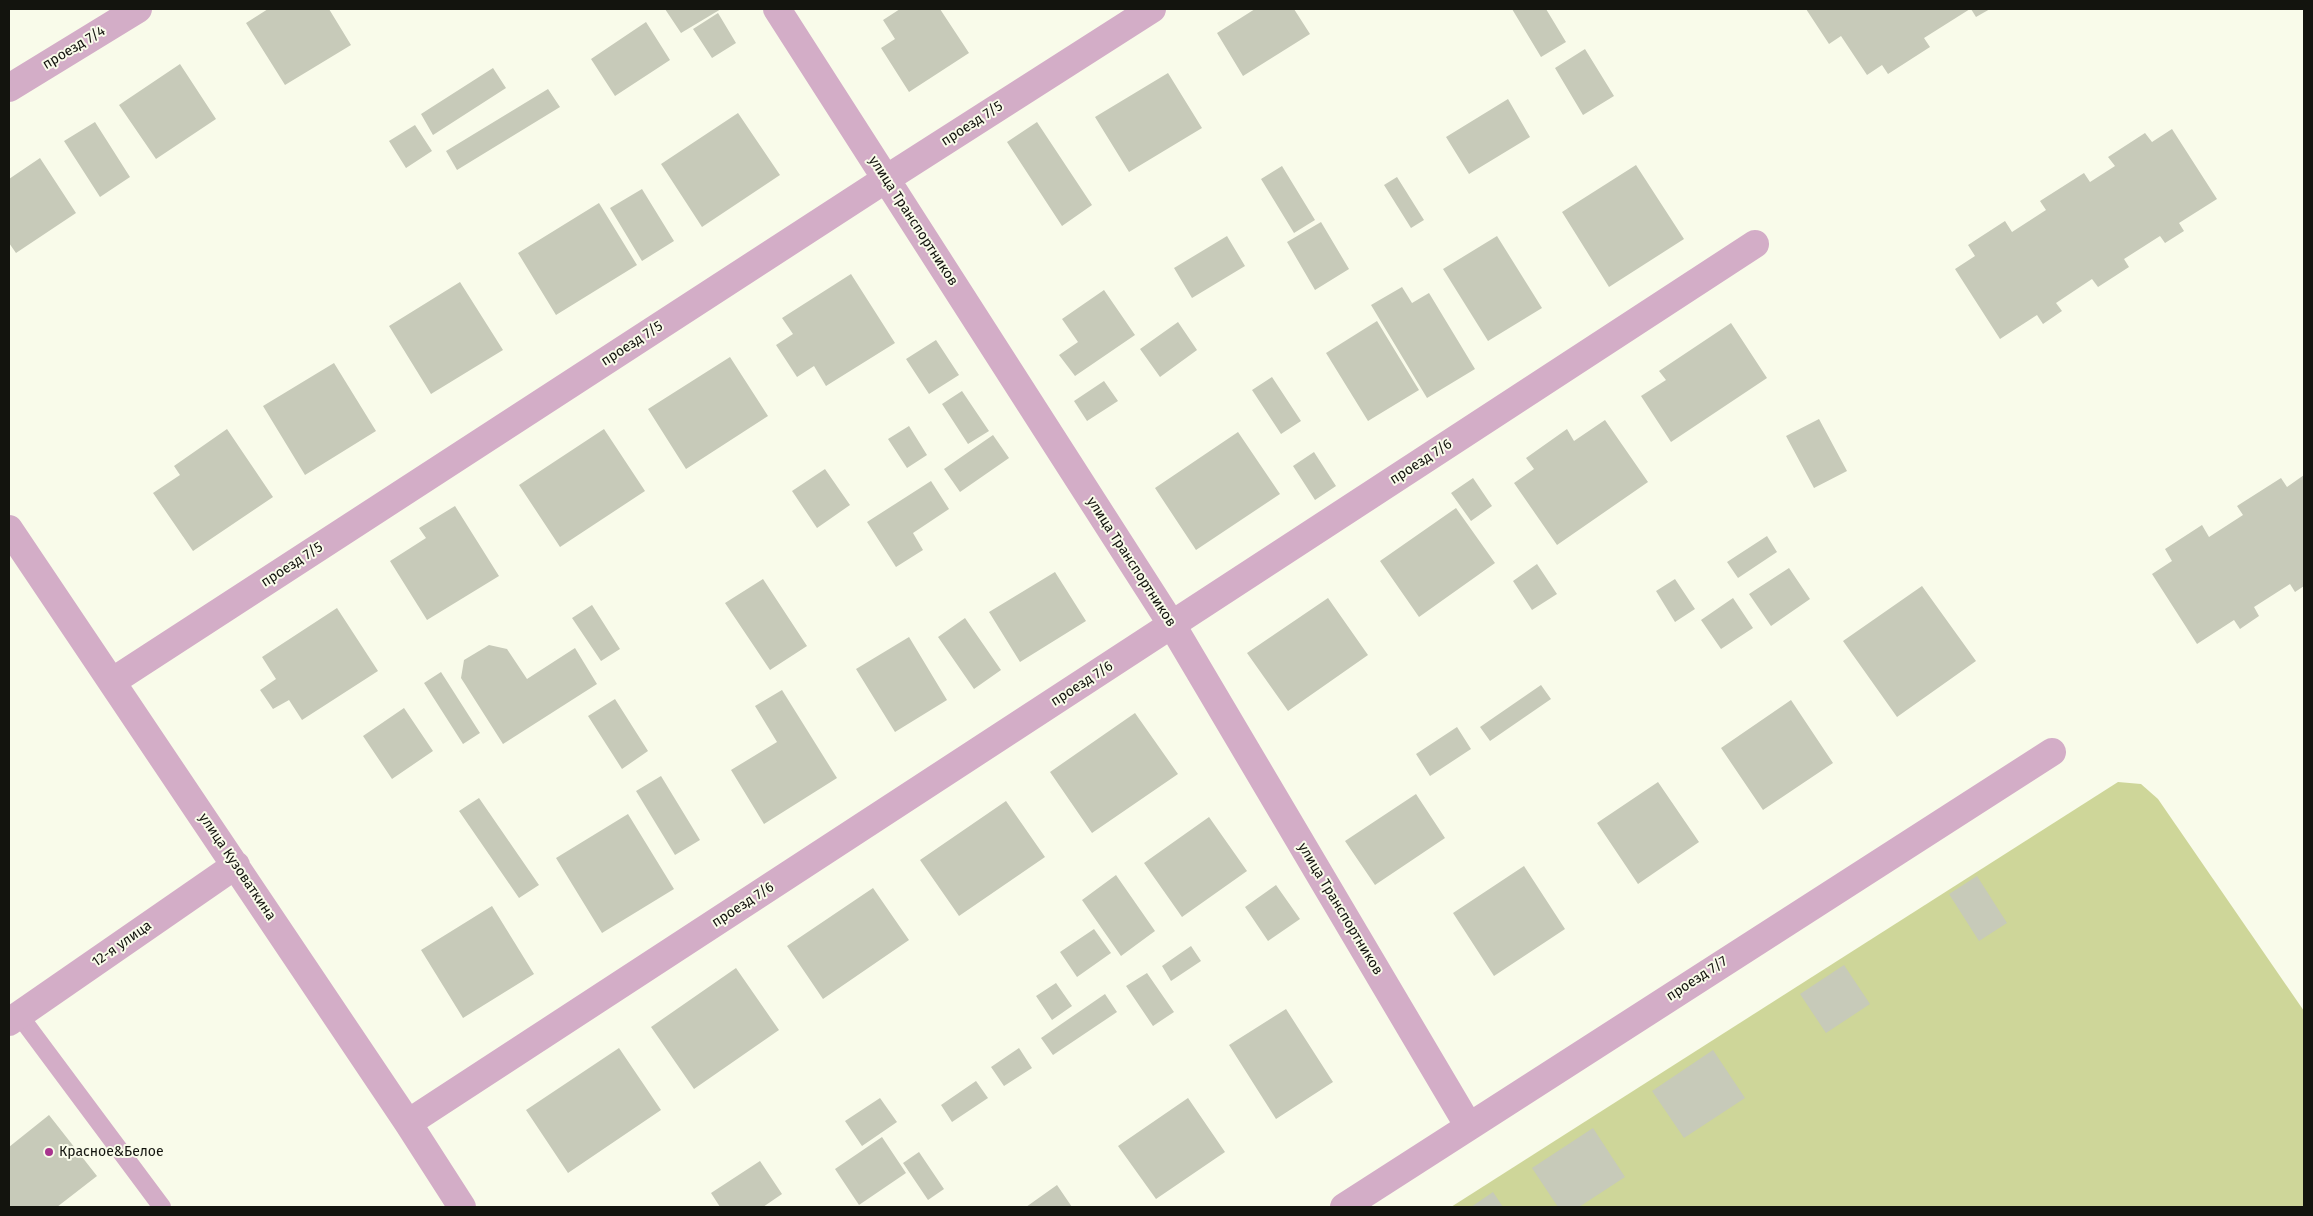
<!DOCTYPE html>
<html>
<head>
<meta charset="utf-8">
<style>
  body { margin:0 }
  #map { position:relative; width:2313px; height:1216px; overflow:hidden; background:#f9fbea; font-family:"Fira Sans",sans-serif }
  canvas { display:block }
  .frame { position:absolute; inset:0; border:10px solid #13140e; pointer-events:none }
</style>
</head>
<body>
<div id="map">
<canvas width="2313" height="1216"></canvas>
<div class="frame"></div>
</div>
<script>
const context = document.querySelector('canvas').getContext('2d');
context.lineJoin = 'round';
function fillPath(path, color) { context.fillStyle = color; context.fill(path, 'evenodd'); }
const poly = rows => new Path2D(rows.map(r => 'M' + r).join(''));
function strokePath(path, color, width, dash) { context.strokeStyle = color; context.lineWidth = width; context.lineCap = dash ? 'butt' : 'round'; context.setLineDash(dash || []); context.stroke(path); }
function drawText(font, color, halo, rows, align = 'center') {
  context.font = font + ' "Fira Sans",sans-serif'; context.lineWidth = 4; context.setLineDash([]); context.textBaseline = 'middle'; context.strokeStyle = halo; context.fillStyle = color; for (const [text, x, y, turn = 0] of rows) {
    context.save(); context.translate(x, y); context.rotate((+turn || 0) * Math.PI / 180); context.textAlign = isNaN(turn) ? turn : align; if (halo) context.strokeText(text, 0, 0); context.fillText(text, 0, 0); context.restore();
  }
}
fillPath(poly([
  [2118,782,2141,784,2158,799,2304,1011,2304,1207,1451,1207]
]), '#ced699');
fillPath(poly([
  [268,9,329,9,351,45,285,85,246,23],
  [665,9,721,9,681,33],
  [900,9,940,9,969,53,909,92,881,48,895,39,883,20],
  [1255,9,1294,9,1310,34,1243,76,1217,33],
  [1512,9,1546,9,1566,42,1541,57],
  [1806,9,1970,9,1924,38,1930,47,1888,74,1882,65,1867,75,1841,36,1829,44],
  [1971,9,1990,9,1976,17],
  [718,13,736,43,712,58,693,29],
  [646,22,670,60,615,96,591,59],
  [1585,49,1614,96,1583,115,1555,68],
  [180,64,216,119,156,159,119,105],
  [493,68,506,88,433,135,421,114],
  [1168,73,1202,128,1129,172,1095,117],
  [548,89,560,107,457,170,446,151],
  [1508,99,1530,137,1469,174,1446,137],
  [738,113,780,175,702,227,661,164],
  [95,122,130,177,100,197,64,141],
  [1037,122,1092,205,1062,226,1007,142],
  [415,125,432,151,406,168,389,141],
  [2172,129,2217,199,2179,223,2184,231,2165,243,2160,236,2124,259,2129,267,2098,287,2092,279,2056,303,2062,311,2043,324,2037,315,2000,339,1955,269,1975,256,1968,245,2005,221,2012,232,2046,210,2040,201,2084,173,2090,182,2115,166,2108,157,2145,133,2152,142],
  [40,158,76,213,16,253,9,243,9,179],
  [1636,165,1684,239,1609,287,1562,212],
  [1282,166,1315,220,1294,233,1261,179],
  [1397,177,1424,220,1411,228,1384,185],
  [642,189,674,241,642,261,610,208],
  [599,203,637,265,556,315,518,253],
  [1321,222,1349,269,1315,290,1287,242],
  [1227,236,1245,266,1192,298,1174,268],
  [1497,236,1542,308,1488,341,1443,269],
  [851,274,895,343,826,386,814,366,797,377,776,345,793,334,782,318],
  [460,282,503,350,431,394,389,326],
  [1402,287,1412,303,1429,293,1475,369,1427,398,1371,305],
  [1104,290,1135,335,1075,376,1059,355,1078,342,1062,319],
  [1377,321,1419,390,1368,421,1326,353],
  [1178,322,1197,350,1160,377,1140,349],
  [1731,323,1767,378,1671,442,1641,396,1666,380,1659,371],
  [936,340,959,375,929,394,906,359],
  [730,357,768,416,686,469,648,409],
  [334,363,376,431,305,475,263,406],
  [1272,377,1301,421,1281,434,1252,390],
  [1104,381,1118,401,1087,421,1074,401],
  [962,391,989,431,968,444,942,404],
  [1819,419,1847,471,1814,488,1786,436],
  [1605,420,1648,482,1557,545,1514,483,1534,469,1526,458,1567,429,1574,441],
  [909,426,927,455,907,468,888,439],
  [227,429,273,497,193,551,153,493,180,475,174,466],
  [604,429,645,491,560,547,519,485],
  [1238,432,1280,494,1196,550,1155,488],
  [993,435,1009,458,960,492,944,469],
  [1314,452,1336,486,1315,500,1293,466],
  [825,469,850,505,817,528,792,491],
  [2304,475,2304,586,2295,592,2290,584,2254,607,2259,616,2240,629,2234,620,2197,644,2152,574,2172,561,2165,549,2202,525,2209,537,2243,515,2237,506,2281,478,2287,487],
  [1473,478,1492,506,1471,521,1451,493],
  [931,481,949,509,913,533,923,550,896,567,867,522],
  [455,506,499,576,427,620,390,561,426,538,419,528],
  [1456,508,1495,563,1419,617,1380,561],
  [1767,536,1777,552,1738,578,1727,562],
  [1537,564,1557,594,1532,610,1513,581],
  [1789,568,1810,599,1771,626,1749,594],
  [1055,572,1086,621,1020,662,989,612],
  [763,579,807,646,770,670,725,603],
  [1675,579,1695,609,1675,622,1656,591],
  [1922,586,1976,661,1897,717,1843,641],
  [1328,598,1368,655,1288,711,1247,653],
  [1733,598,1753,628,1721,649,1701,620],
  [592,605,620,649,601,661,572,618],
  [337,608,378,671,302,720,289,700,273,709,260,690,276,679,262,657],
  [965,618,1001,670,974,689,938,637],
  [909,637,947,700,895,732,856,669],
  [489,645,507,649,527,679,575,648,597,684,503,744,461,678,464,660],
  [441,672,480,733,463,744,424,683],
  [1541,685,1551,699,1490,741,1480,727],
  [782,690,837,778,764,824,731,770,777,742,755,706],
  [615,699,648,751,622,769,588,716],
  [1791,700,1833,763,1763,810,1721,748],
  [404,708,433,751,392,779,363,736],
  [1135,713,1178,774,1092,833,1050,772],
  [1457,727,1471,749,1430,776,1416,754],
  [661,776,700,840,675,855,636,791],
  [1658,782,1699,842,1638,884,1597,823],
  [1416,794,1445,838,1375,885,1345,841],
  [479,798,539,885,519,898,459,811],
  [1006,801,1045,857,959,916,920,860],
  [628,814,674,889,602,933,556,858],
  [1209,817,1247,871,1182,917,1144,863],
  [1524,866,1565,929,1494,976,1453,913],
  [1116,875,1155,931,1121,956,1082,900],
  [1977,876,2007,923,1979,941,1949,894],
  [1276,885,1300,919,1268,941,1245,907],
  [873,888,909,940,823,999,787,946],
  [492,906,534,974,463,1018,421,950],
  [1094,929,1111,953,1077,977,1060,952],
  [1191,946,1201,961,1171,981,1162,966],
  [1844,965,1870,1004,1826,1033,1800,994],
  [736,968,779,1030,694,1089,651,1027],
  [1147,973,1174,1012,1153,1026,1126,986],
  [1056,983,1072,1006,1052,1020,1036,996],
  [1105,994,1117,1012,1053,1055,1041,1038],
  [1286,1009,1333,1082,1276,1119,1229,1045],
  [619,1048,661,1110,568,1173,526,1110],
  [1019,1048,1032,1068,1004,1086,991,1067],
  [1713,1050,1745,1098,1684,1138,1652,1091],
  [976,1081,988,1098,952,1122,941,1105],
  [880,1098,897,1122,862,1146,845,1121],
  [1188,1098,1225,1152,1156,1199,1118,1146],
  [49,1115,97,1176,57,1207,9,1207,9,1147],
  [1593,1128,1625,1177,1579,1207,1558,1207,1532,1168],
  [882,1137,906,1173,859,1205,835,1169],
  [919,1152,944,1189,928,1200,903,1163],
  [760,1161,782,1194,763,1207,720,1207,711,1193],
  [1057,1185,1072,1207,1026,1207],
  [1493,1192,1503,1207,1471,1207]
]), '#c7cab9');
strokePath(poly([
  [19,1015,162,1207]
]), '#d3adc7', 18);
strokePath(poly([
  [777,9,1172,625,1468,1125],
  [9,88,138,9],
  [9,529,408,1123,462,1207],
  [113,681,886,179,1152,9],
  [9,1022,236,865],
  [408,1123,1755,244],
  [1344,1207,2052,752]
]), '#d3adc7', 28);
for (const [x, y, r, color] of [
  [49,1152,5,"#a8348e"]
]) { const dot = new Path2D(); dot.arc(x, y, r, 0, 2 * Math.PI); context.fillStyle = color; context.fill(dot); strokePath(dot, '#f9fbea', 2); }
drawText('14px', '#13140e', '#f9fbea', [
  ["проезд 7/4",74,48,-31],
  ["проезд 7/5",972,124,-33],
  ["улица Транспортников",913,221,57],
  ["проезд 7/5",632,344,-33],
  ["проезд 7/6",1421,462,-33],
  ["улица Транспортников",1131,562,57],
  ["проезд 7/5",292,565,-33],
  ["проезд 7/6",1082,684,-33],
  ["улица Кузоваткина",237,867,56],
  ["проезд 7/6",743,905,-33],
  ["улица Транспортников",1340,909,59],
  ["12-я улица",122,944,-35],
  ["проезд 7/7",1697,979,-33]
]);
drawText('14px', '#13140e', '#f9fbea', [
  ["Красное&Белое",59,1152]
], 'left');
</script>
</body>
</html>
